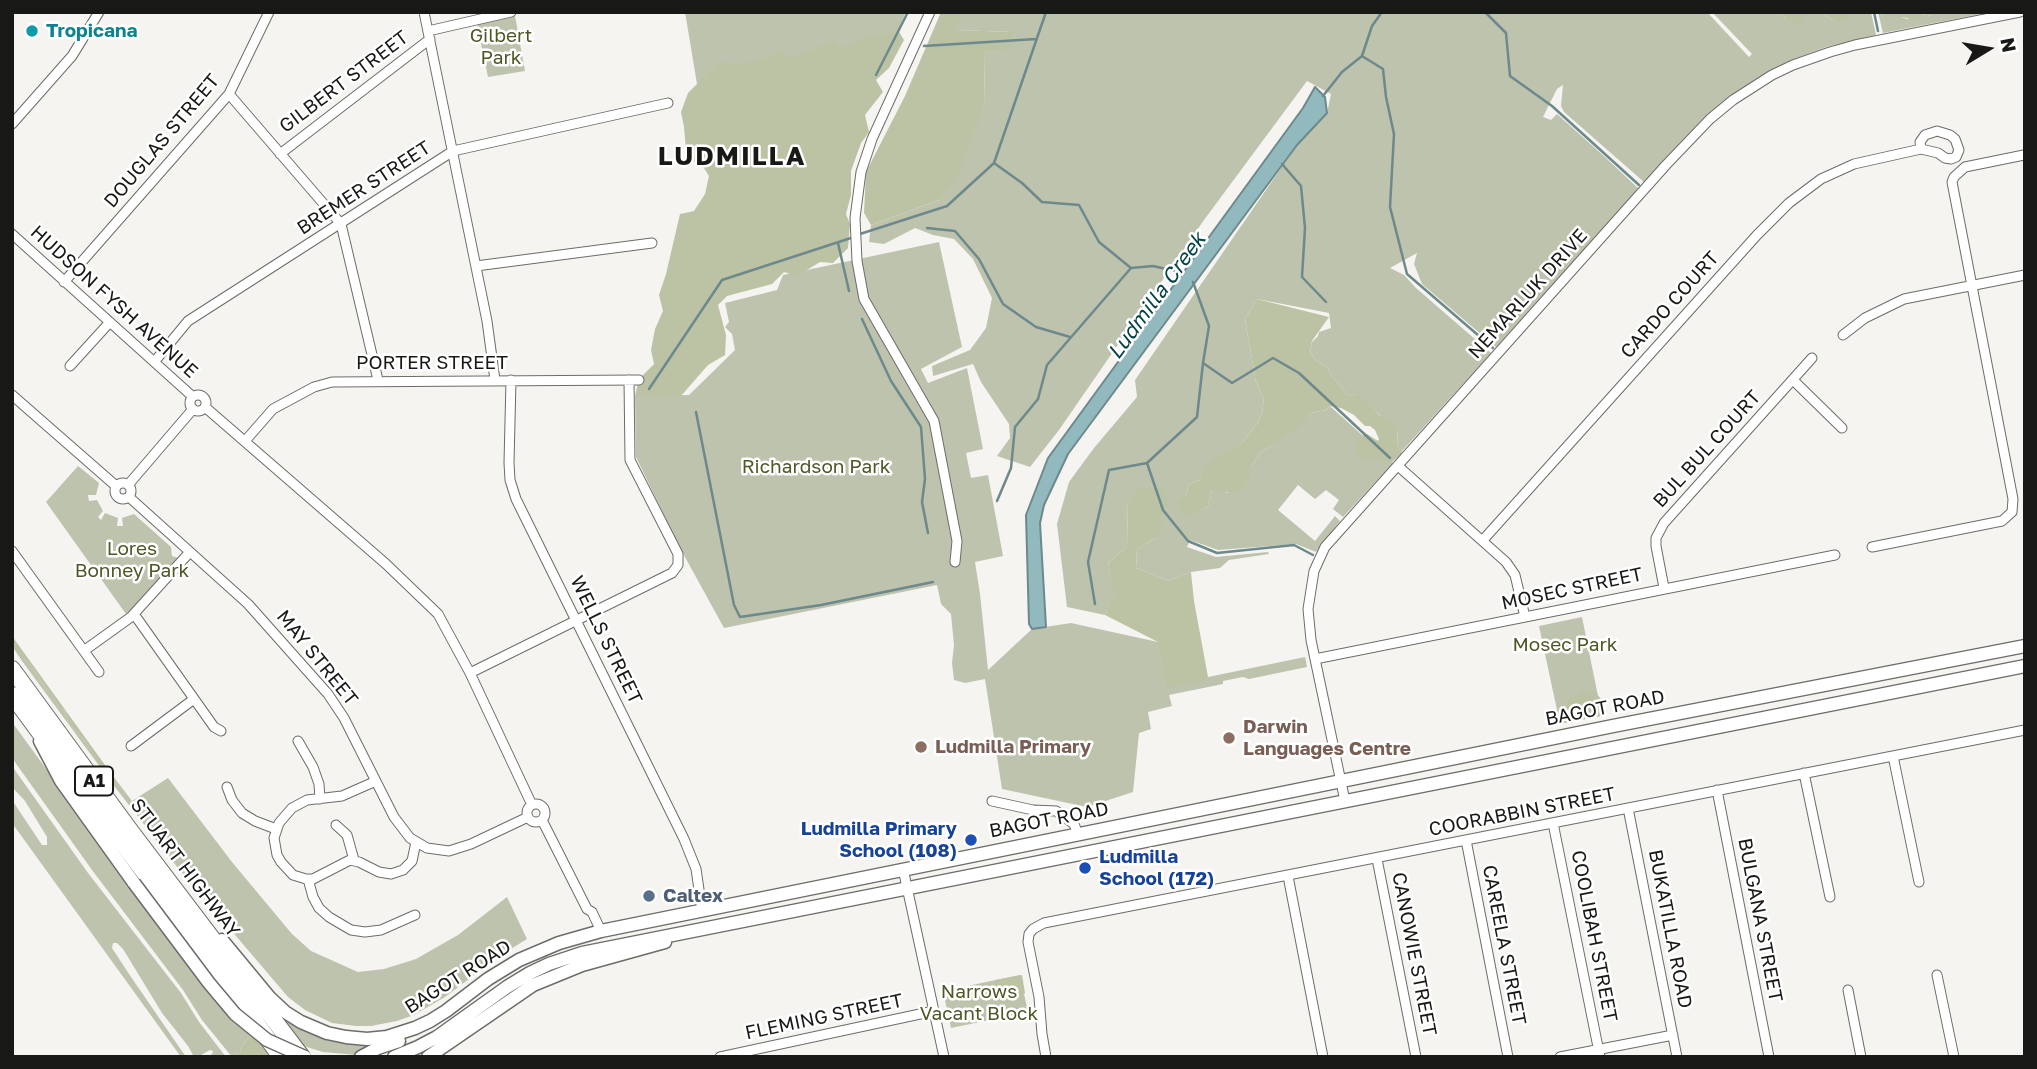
<!DOCTYPE html>
<html>
<head>
<meta charset="utf-8">
<style>
  body { margin:0 }
  #map { position:relative; width:2037px; height:1069px; overflow:hidden; background:#f6f4f0; font-family:"Golos Text",sans-serif }
  canvas { display:block }
  .frame { position:absolute; inset:0; border:14px solid #181816; pointer-events:none }
  .north { position:absolute; left:1953px; top:14px; width:70px; height:70px; -webkit-text-stroke:5px #fff; paint-order:stroke; rotate:79deg; font-size:19px; font-weight:700; line-height:28px; text-align:center; color:#181816 }
  .north::after { content:''; display:block; margin:auto; width:24px; height:32px; background:#181816; clip-path:polygon(50% 0,100% 100%,50% 72%,0 100%) }
</style>
</head>
<body>
<div id="map">
<canvas width="2037" height="1069"></canvas>
<div class="frame"></div>
<div class="north">N</div>
</div>
<script>
const context = document.querySelector('canvas').getContext('2d');
context.lineJoin = 'round';
function fillPath(path, color) { context.fillStyle = color; context.fill(path, 'evenodd'); }
const poly = rows => new Path2D(rows.map(r => 'M' + r).join(''));
function strokePath(path, color, width, dash) { context.strokeStyle = color; context.lineWidth = width; context.lineCap = dash ? 'butt' : 'round'; context.setLineDash(dash || []); context.stroke(path); }
function drawText(font, color, halo, rows, align = 'center') {
  context.font = font + ' "Golos Text",sans-serif'; context.lineWidth = 5; context.setLineDash([]); context.textBaseline = 'middle'; context.strokeStyle = halo; context.fillStyle = color; for (const [text, x, y, turn = 0] of rows) {
    context.save(); context.translate(x, y); context.rotate((+turn || 0) * Math.PI / 180); context.textAlign = isNaN(turn) ? turn : align; if (halo) context.strokeText(text, 0, 0); context.fillText(text, 0, 0); context.restore();
  }
}
fillPath(poly([
  [685,12,906,12,896,35,697,84],
  [964,12,1707,12,1749,57,1752,54,1712,12,1779,12,1786,19,1820,12,1836,22,1844,22,1854,12,1871,12,1876,35,1826,47,1794,59,1747,85,1701,121,1644,182,1564,112,1561,106,1563,85,1557,89,1543,117,1551,120,1557,114,1605,157,1639,189,1496,347,1422,284,1414,264,1417,253,1390,268,1404,275,1416,288,1491,353,1402,451,1398,449,1397,429,1356,396,1348,395,1331,375,1328,368,1315,360,1310,351,1312,342,1318,336,1319,332,1331,328,1329,313,1257,299,1245,319,1256,382,1264,399,1262,413,1257,424,1242,443,1200,480,1189,484,1186,496,1192,514,1208,506,1212,490,1219,490,1228,493,1250,468,1261,451,1270,447,1310,413,1326,410,1330,406,1393,463,1343,517,1333,509,1339,500,1326,490,1315,499,1298,485,1278,510,1315,541,1335,516,1340,521,1316,552,1296,544,1218,550,1190,540,1187,547,1216,557,1268,552,1269,554,1229,560,1220,568,1191,572,1169,581,1136,568,1137,549,1157,537,1128,501,1127,547,1108,563,1115,595,1105,615,1067,607,1057,524,1069,482,1094,448,1137,397,1135,380,1297,145,1327,113,1331,94,1307,81,1204,220,1059,430,1030,467,997,456,1010,438,1009,424,981,382,973,364,933,376,932,366,970,350,986,328,992,298,973,259,954,239,933,235,915,228,884,244,869,242,871,225,939,200,984,107,985,53,1012,47,1012,32,954,30],
  [1878,12,1881,12,1883,17,1901,17,1907,19,1922,14,1931,16,1934,12,1991,12,1883,33],
  [515,16,525,71,488,77,477,24],
  [939,242,962,347,921,369,928,383,967,368,983,449,966,453,971,478,988,475,1003,556,975,562,980,594,988,670,1032,629,1071,623,1158,642,1203,681,1208,677,1305,657,1307,667,1249,679,1243,677,1223,681,1223,684,1169,695,1172,706,1148,712,1151,729,1139,733,1133,792,1087,807,1002,789,985,679,965,683,954,680,952,663,954,645,951,614,941,604,937,585,724,628,680,548,636,457,635,396,689,395,735,350,732,334,725,327,729,322,725,303,777,290,783,275],
  [78,466,99,483,96,495,88,495,89,501,97,500,103,511,98,517,101,520,105,513,118,518,117,526,123,526,122,518,134,514,171,547,172,556,178,558,142,600,126,614,46,502],
  [1582,617,1602,716,1560,724,1539,626],
  [12,642,34,670,47,690,51,691,59,708,64,710,69,724,86,742,98,761,100,767,22,661,12,646],
  [12,722,212,997,233,1020,252,1034,242,1046,240,1053,235,1054,232,1057,202,1020,183,990,92,870,12,758],
  [12,766,88,873,181,993,199,1022,226,1057,207,1057,212,1054,213,1051,210,1050,201,1055,194,1057,188,1046,162,1013,123,949,117,943,113,943,112,948,131,977,186,1057,181,1057,12,823,12,800,42,845,47,845,47,837,25,801,12,787],
  [110,772,132,801,168,778,232,862,292,934,311,951,358,972,384,969,416,959,458,935,507,897,527,939,501,955,445,997,414,1015,397,1021,371,1026,356,1026,332,1023,305,1010,288,997,178,868,104,773,109,774],
  [1020,975,1028,1012,951,1028,943,991],
  [286,1021,308,1033,331,1041,347,1044,376,1044,357,1055,323,1052,300,1045,287,1026]
]), '#bec3ae');
fillPath(poly([
  [941,12,964,12,955,30,1013,32,1012,48,985,53,984,107,956,181,939,200,871,225,864,213,866,172,905,96],
  [1779,12,1817,12,1806,16,1800,26,1786,19],
  [1820,12,1854,12,1845,22,1836,22],
  [1881,12,1934,12,1931,16,1922,14,1917,20,1901,17,1883,17],
  [898,30,904,40,889,68,876,80,883,92,865,115,869,132,861,143,851,171,851,195,846,214,850,224,848,248,833,263,820,262,797,276,784,272,772,284,727,296,718,305,726,335,725,355,708,365,681,396,635,396,639,379,654,364,651,350,655,329,663,311,659,295,666,274,680,214,694,211,705,194,709,176,700,162,687,161,684,127,681,112,688,93,719,62,739,64,761,60,780,51,792,57,834,41,839,48,868,37],
  [1257,299,1329,317,1312,341,1310,351,1315,360,1328,368,1331,375,1348,395,1360,396,1379,415,1392,420,1397,429,1398,448,1402,451,1401,454,1392,462,1380,463,1376,461,1366,463,1357,458,1355,443,1358,437,1367,434,1378,441,1379,439,1375,430,1370,426,1365,426,1354,415,1341,408,1330,406,1326,410,1310,413,1304,423,1270,447,1261,451,1250,468,1250,480,1238,494,1212,490,1208,506,1192,515,1182,515,1178,502,1186,496,1189,484,1200,480,1205,466,1242,443,1257,424,1262,413,1264,399,1256,382,1245,319],
  [1140,488,1166,489,1168,505,1160,518,1162,528,1157,537,1137,549,1136,568,1169,581,1191,572,1194,601,1208,677,1204,681,1167,689,1158,642,1105,615,1114,595,1108,563,1127,547,1128,501],
  [12,636,110,772,109,774,104,773,86,742,69,724,64,710,59,708,51,692,47,690,34,670,15,647],
  [1580,692,1595,692,1602,700,1603,710,1599,715,1591,715,1591,718,1573,720,1569,715,1567,703,1569,699,1579,695],
  [1022,975,1025,993,1021,998,1016,998,1008,1003,999,1001,994,997,989,997,985,994,986,989,992,988,995,984,995,980],
  [975,987,979,991,980,996,975,997,965,1003,959,1001,961,994],
  [252,1034,259,1039,270,1057,233,1057,235,1054,240,1053,242,1046]
]), '#bcc3a5');
const water = poly([
  [1315,87,1325,97,1327,113,1297,145,1068,454,1044,505,1040,523,1046,627,1032,629,1029,624,1026,515,1048,458,1303,108,1315,87]
]);
fillPath(water, '#92b9bd');
strokePath(water, '#6d898b', 2);
strokePath(poly([
  [1485,12,1506,33,1510,76,1552,106,1639,185],
  [1874,12,1878,31],
  [924,46,1036,39],
  [1362,56,1383,69,1386,97,1394,134,1390,207,1407,274,1493,348],
  [876,75,908,12],
  [1323,96,1342,72,1362,56,1372,26,1382,12],
  [994,163,1022,183,1042,202,1079,205,1099,242,1131,268,1153,266,1184,273],
  [1282,164,1301,186,1305,228,1302,277,1326,302],
  [927,228,955,231,979,259,1003,304,1036,327,1070,337],
  [860,234,947,206,994,163,1046,12],
  [838,243,849,291],
  [1193,282,1209,326,1203,363,1232,383,1273,358,1299,373,1390,458],
  [862,319,891,381,921,427,925,479,922,502,928,533],
  [1203,363,1197,417,1147,463,1163,510,1188,541,1217,553,1294,545,1313,555],
  [649,389,722,280,854,237],
  [696,412,734,605,740,617,821,605,933,582],
  [997,501,1011,468,1015,427,1038,399,1047,365,1131,268],
  [1095,604,1088,562,1109,470,1147,463]
]), '#6d898b', 2.5);
const street = poly([
  [424,12,487,321,495,380],
  [930,12,872,139,861,172,855,218,857,261,864,299,934,421,957,541,955,562],
  [428,31,511,12],
  [229,94,341,224,378,380],
  [12,124,72,56,99,12],
  [280,154,430,39],
  [12,234,192,396],
  [476,266,652,243],
  [64,282,229,94,269,12],
  [1843,335,1865,318,1904,299,2025,275],
  [155,361,188,321,453,151,668,103],
  [70,366,110,322],
  [511,380,509,463,510,480,516,499,684,839,696,869,702,910],
  [1793,380,1842,428],
  '190 403a8 8 0 1 1 16 0a8 8 0 1 1-16 0Z',
  [12,395,116,486],
  [205,407,386,564,438,614,470,673,532,805],
  [245,441,273,409,314,387,332,382,639,380],
  [1398,466,1506,562,1515,575,1525,617],
  '115 491a8 8 0 1 1 16 0a8 8 0 1 1-16 0Z',
  [128,485,193,409],
  [129,497,248,604,328,694,344,718,394,817,410,838,427,848,449,851,471,844,528,817],
  [1483,540,1757,235,1789,203,1821,179,1854,164,1921,149,1938,153,1945,158,1951,159,1956,157,1959,150,1955,139,1950,135,1937,131,1925,135,1920,142,1921,149],
  [1872,547,2002,521,2012,512,2013,499,1952,182,1954,177,1965,167,2024,155],
  [12,551,99,672],
  [1664,588,1656,546,1656,538,1664,523,1812,358],
  [134,614,214,727,221,731],
  [85,650,131,617,189,553],
  [1315,659,1835,555],
  [470,673,672,573,678,565,678,554,630,460,629,380],
  [298,741,313,767,319,784,320,799],
  [131,746,194,699],
  [1893,756,1919,882],
  [1804,773,1830,897],
  [376,781,342,796,307,800,292,808,279,823,274,838,277,855,281,862,293,875,306,879,313,879,350,860,359,862,379,872,391,874,403,870,412,861,416,842],
  [227,787,232,800,242,813,255,821,276,829],
  [1717,790,1769,1057],
  [992,801,1033,810,1056,811,1074,824,1078,834],
  [1345,801,1311,640,1308,609,1314,571,1325,547,1666,165,1710,119,1733,100,1772,75,1793,65,1830,52,1855,45,2020,12],
  '527 813a9 9 0 1 1 18 0a9 9 0 1 1-18 0Z',
  [1628,808,1677,1057],
  [542,820,587,909,592,912,601,931],
  [1553,823,1600,1057],
  [336,825,347,835,354,860],
  [1466,840,1508,1057],
  [1377,859,1416,1057],
  [903,869,944,1057],
  [1288,876,1323,1057],
  [308,879,313,897,319,908,329,917,351,930,365,932,381,930,415,915],
  [1937,975,1954,1057],
  [1848,990,1861,1057],
  [720,1057,934,1011],
  [1046,1057,1042,1034,1039,997,1028,942,1029,934,1033,929,1044,923,2025,730],
  [1560,1057,1673,1035]
]);
const secondary = poly([
  [40,741,61,781,134,883],
  [222,940,270,998,285,1012,301,1022,327,1033,346,1037,367,1039,387,1037,415,1028,430,1021,446,1011,488,979,519,960,559,943,601,931,1613,726,2025,646],
  [361,1057,378,1048,399,1041],
  [394,1057,418,1047,437,1037,507,987,530,973,549,964,582,953,2025,666],
  [428,1057,533,985,582,965,665,942]
]);
const highway = poly([
  [12,669,129,829,302,1057],
  [12,695,79,786,193,937,281,1057]
]);
strokePath(street, '#6d6c69', 11);
strokePath(secondary, '#6d6c69', 15);
strokePath(highway, '#6d6c69', 18);
strokePath(street, '#fff', 9);
strokePath(secondary, '#fff', 12);
strokePath(highway, '#fff', 16);
const secondaryBridge = poly([
  [134,883,209,983,235,1014,267,1040,305,1057]
]);
strokePath(secondaryBridge, '#6d6c69', 15, []);
strokePath(secondaryBridge, '#fff', 12);
for (const [x, y, r, color] of [
  [32,31,7,"#0f9aa8"],
  [1229,738,7,"#8d6e63"],
  [921,747,7,"#8d6e63"],
  [971,840,7,"#1a4fb4"],
  [1085,868,7,"#1a4fb4"],
  [649,896,7,"#5c6f8a"]
]) { const dot = new Path2D(); dot.arc(x, y, r, 0, 2 * Math.PI); context.fillStyle = color; context.fill(dot); strokePath(dot, '#fff', 2.5); }
for (const [x, y, w] of [
  [94,781,38]
]) { const box = new Path2D(); box.roundRect(x - w / 2, y - 14.5, w, 29, 5); context.fillStyle = '#fff'; context.fill(box); strokePath(box, '#181816', 2); }
drawText('bold 18px', '#181816', null, [
  ["A1",94,781]
]);
drawText('bold 19px', '#0d838f', '#fff', [
  ["Tropicana",46,31]
], 'left');
drawText('19px', '#4e5726', '#fff', [
  ["Gilbert",501,36],
  ["Park",501,58],
  ["Richardson Park",816,467],
  ["Lores",132,549],
  ["Bonney Park",132,571],
  ["Mosec Park",1565,645],
  ["Narrows",979,992],
  ["Vacant Block",979,1014]
]);
drawText('19px', '#181816', '#fff', [
  ["GILBERT STREET",344,82,-37],
  ["DOUGLAS STREET",162,141,-50],
  ["BREMER STREET",364,188,-33],
  ["NEMARLUK DRIVE",1528,294,-48],
  ["HUDSON FYSH AVENUE",114,302,42],
  ["CARDO COURT",1670,305,-48],
  ["PORTER STREET",432,363],
  ["BUL BUL COURT",1707,449,-48],
  ["MOSEC STREET",1572,589,-12],
  ["WELLS STREET",606,640,64],
  ["MAY STREET",317,658,51],
  ["BAGOT ROAD",1605,708,-11],
  ["COORABBIN STREET",1522,812,-11],
  ["BAGOT ROAD",1049,820,-11],
  ["STUART HIGHWAY",185,868,53],
  ["BULGANA STREET",1760,920,79],
  ["BUKATILLA ROAD",1670,929,79],
  ["COOLIBAH STREET",1594,936,79],
  ["CAREELA STREET",1504,945,79],
  ["CANOWIE STREET",1414,954,79],
  ["BAGOT ROAD",458,977,-32],
  ["FLEMING STREET",824,1017,-12]
]);
drawText('bold 19px', '#785e54', '#fff', [
  ["Darwin",1243,727],
  ["Languages Centre",1243,749],
  ["Ludmilla Primary",935,747]
], 'left');
drawText('bold 19px', '#164399', '#fff', [
  ["Ludmilla Primary",957,829],
  ["School (108)",957,851],
  ["Ludmilla",1099,857,"left"],
  ["School (172)",1099,879,"left"]
], 'right');
drawText('bold 19px', '#4e5e75', '#fff', [
  ["Caltex",663,896]
], 'left');
drawText('italic 21px', '#054348', '#fff', [
  ["Ludmilla Creek",1157,296,-54]
]);
context.letterSpacing = '2px';
drawText('bold 26px', '#181816', '#fff', [
  ["LUDMILLA",732,157]
]);
context.letterSpacing = '0px';
</script>
</body>
</html>
